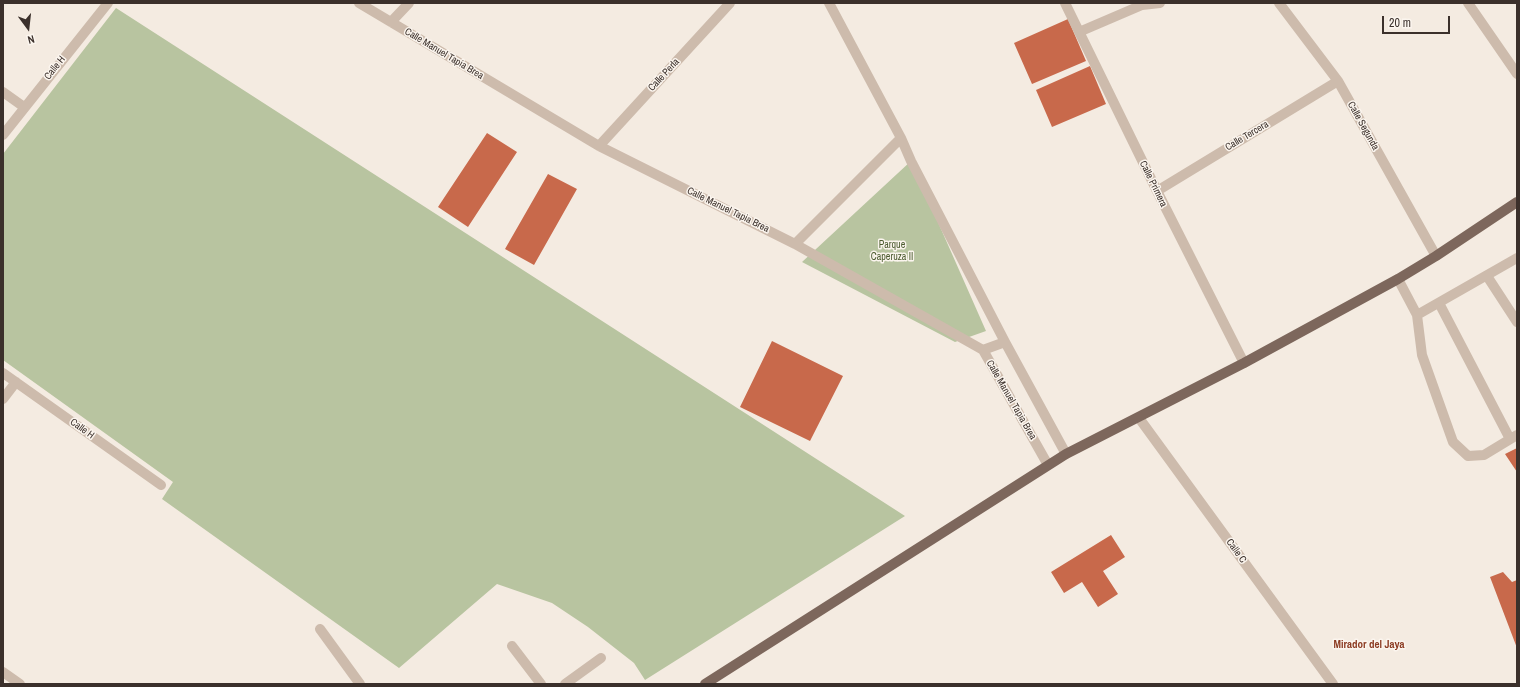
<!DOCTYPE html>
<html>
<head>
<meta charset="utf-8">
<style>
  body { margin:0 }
  #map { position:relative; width:1520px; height:687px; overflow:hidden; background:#f4ebe1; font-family:"Archivo Narrow",sans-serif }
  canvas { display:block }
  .frame { position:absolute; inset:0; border:4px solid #3b302b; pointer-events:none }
  .north { position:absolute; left:8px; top:8px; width:40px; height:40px; -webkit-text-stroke:3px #fbf5ee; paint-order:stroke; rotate:165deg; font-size:11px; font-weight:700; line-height:16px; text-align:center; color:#3b302b }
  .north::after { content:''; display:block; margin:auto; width:14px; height:18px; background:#3b302b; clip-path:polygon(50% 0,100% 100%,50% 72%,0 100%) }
  .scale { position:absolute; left:1382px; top:16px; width:68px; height:18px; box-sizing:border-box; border:2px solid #3b302b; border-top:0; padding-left:5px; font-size:12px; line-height:14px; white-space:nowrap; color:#3b302b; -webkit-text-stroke:3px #fbf5ee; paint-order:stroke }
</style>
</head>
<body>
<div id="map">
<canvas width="1520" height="687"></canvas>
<div class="frame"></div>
<div class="north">N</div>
<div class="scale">20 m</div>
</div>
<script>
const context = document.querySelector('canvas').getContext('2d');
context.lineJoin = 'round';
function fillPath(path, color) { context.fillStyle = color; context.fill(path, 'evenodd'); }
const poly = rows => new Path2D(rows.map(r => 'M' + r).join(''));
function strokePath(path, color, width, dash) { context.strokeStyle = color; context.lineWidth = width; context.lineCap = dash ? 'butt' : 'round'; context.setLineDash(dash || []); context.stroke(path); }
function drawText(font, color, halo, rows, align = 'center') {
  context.font = font + ' "Archivo Narrow",sans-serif'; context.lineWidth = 3; context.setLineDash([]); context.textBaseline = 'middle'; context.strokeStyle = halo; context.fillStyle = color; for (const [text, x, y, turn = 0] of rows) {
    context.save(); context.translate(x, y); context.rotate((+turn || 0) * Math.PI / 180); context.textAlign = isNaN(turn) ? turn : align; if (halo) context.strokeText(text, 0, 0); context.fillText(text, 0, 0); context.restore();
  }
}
fillPath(poly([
  [116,8,905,516,645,680,634,663,588,627,552,603,497,584,399,668,162,499,173,482,3,360,3,154],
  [911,161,986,331,955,342,802,262]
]), '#b8c4a0');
fillPath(poly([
  [1068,19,1086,61,1032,84,1014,43],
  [1090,66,1106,104,1052,127,1036,90],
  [487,133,517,152,468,227,438,207],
  [548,174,577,189,534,265,505,249],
  [772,341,843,376,810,441,740,407],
  [1517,448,1517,472,1505,454],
  [1111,535,1125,557,1103,571,1118,594,1098,607,1082,582,1064,593,1051,572],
  [1503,572,1512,582,1517,580,1517,648,1490,577]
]), '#c8694b');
strokePath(poly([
  [359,3,599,146,795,244,983,350,1048,465],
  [829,3,901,138,911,161,1005,342,1066,454],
  [1065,3,1157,191,1244,363],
  [1279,3,1338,81,1436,256],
  [1468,3,1517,74],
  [391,22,409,3],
  [1079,32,1142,5,1160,3],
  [3,92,24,107],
  [3,135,108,3],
  [599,146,730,3],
  [1157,191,1338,81],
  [795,244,901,138],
  [1487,276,1517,322],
  [1398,279,1417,315,1422,355,1453,442,1468,456,1484,455,1517,435],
  [1439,303,1510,439],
  [1417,315,1517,258],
  [983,350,1005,342],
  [3,373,161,485],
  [3,399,16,382],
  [1139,418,1333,684],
  [320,629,360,684],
  [512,646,541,684],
  [3,672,20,684],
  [565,684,601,658]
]), '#cdbbac', 10);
strokePath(poly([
  [705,684,1066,454,1244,363,1398,279,1436,256,1517,202]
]), '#7d675c', 10);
drawText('10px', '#3b302b', '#fbf5ee', [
  ["Calle Manuel Tapia Brea",444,54,31],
  ["Calle H",55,68,-51],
  ["Calle Perla",664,75,-47],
  ["Calle Segunda",1363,126,61],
  ["Calle Tercera",1247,136,-31],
  ["Calle Primera",1153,184,64],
  ["Calle Manuel Tapia Brea",728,210,26],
  ["Calle Manuel Tapia Brea",1011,400,60],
  ["Calle H",82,429,36],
  ["Calle C",1236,551,54]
]);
drawText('10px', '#4a5a2e', '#fbf5ee', [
  ["Parque",892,245],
  ["Caperuza II",892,257]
]);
drawText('bold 11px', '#8c3b22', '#fbf5ee', [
  ["Mirador del Jaya",1369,645]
]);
</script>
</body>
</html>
